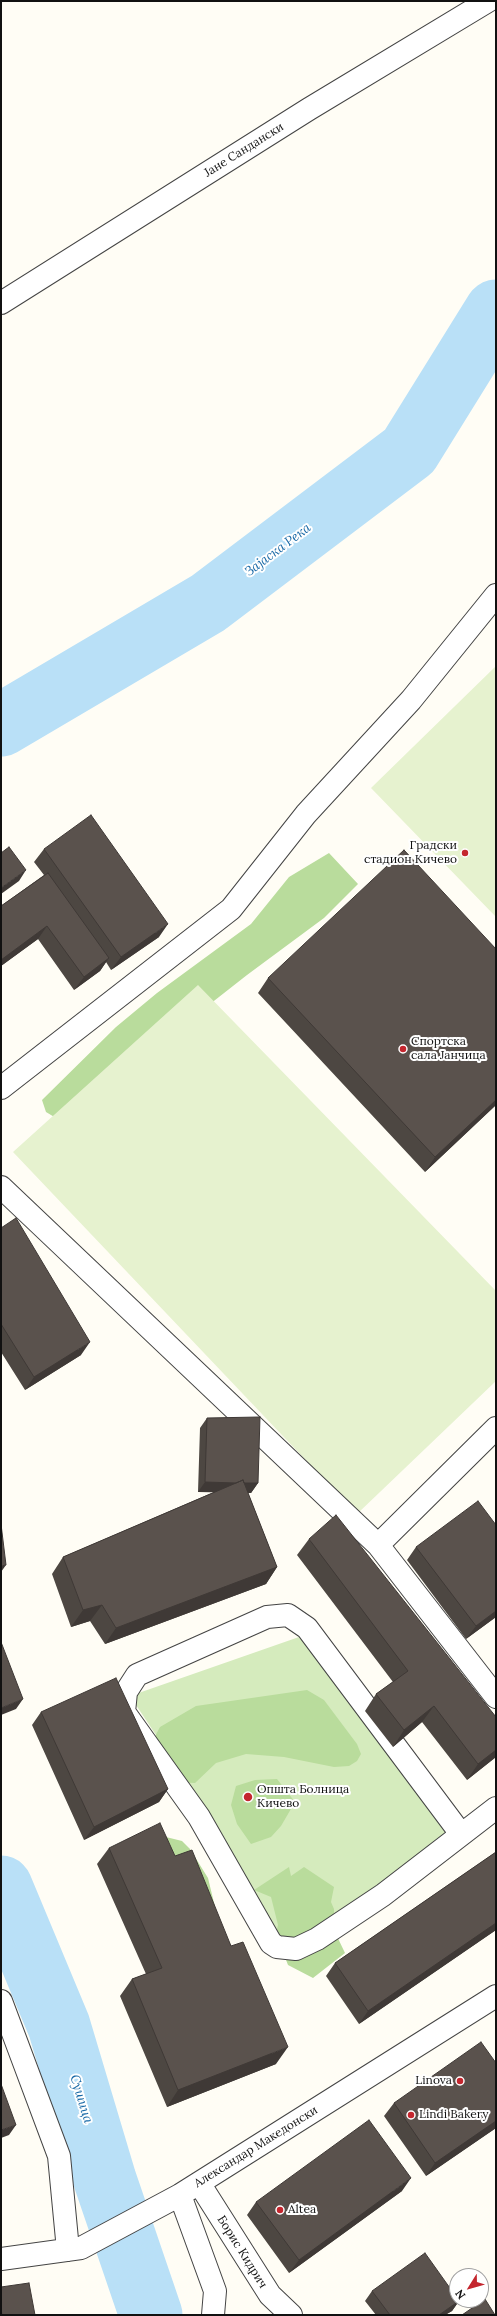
<!DOCTYPE html>
<html>
<head>
<meta charset="utf-8">
<style>
  body { margin:0 }
  #map { position:relative; width:497px; height:2316px; overflow:hidden; background:#fffdf5; font-family:Lora,serif }
  canvas { display:block }
  .frame { position:absolute; inset:0; border:2px solid #111; pointer-events:none }
  .north { position:absolute; left:449px; top:2268px; width:40px; height:40px; box-sizing:border-box; background:#fff; border:1px solid #a0a0a0; border-radius:50%; rotate:233deg; font-size:11px; font-weight:700; line-height:16px; text-align:center; color:#111 }
  .north::after { content:''; display:block; margin:auto; width:14px; height:18px; background:#c4262e; clip-path:polygon(50% 0,100% 100%,50% 72%,0 100%) }
</style>
</head>
<body>
<div id="map">
<canvas width="497" height="2316"></canvas>
<div class="frame"></div>
<div class="north">N</div>
</div>
<script>
const context = document.querySelector('canvas').getContext('2d');
context.lineJoin = 'round';
function fillPath(path, color) { context.fillStyle = color; context.fill(path, 'evenodd'); }
const poly = rows => new Path2D(rows.map(r => 'M' + r).join(''));
function strokePath(path, color, width, dash) { context.strokeStyle = color; context.lineWidth = width; context.lineCap = dash ? 'butt' : 'round'; context.setLineDash(dash || []); context.stroke(path); }
function drawText(font, color, halo, rows, align = 'center') {
  context.font = font + ' Lora,serif'; context.lineWidth = 4; context.setLineDash([]); context.textBaseline = 'middle'; context.strokeStyle = halo; context.fillStyle = color; for (const [text, x, y, turn = 0] of rows) {
    context.save(); context.translate(x, y); context.rotate((+turn || 0) * Math.PI / 180); context.textAlign = isNaN(turn) ? turn : align; if (halo) context.strokeText(text, 0, 0); context.fillText(text, 0, 0); context.restore();
  }
}
fillPath(poly([
  [299,1637,313,1641,458,1833,302,1937,278,1944,224,1837,130,1696]
]), '#d5ebbd');
fillPath(poly([
  [329,853,358,884,324,918,247,975,61,1121,46,1112,42,1100,116,1027,157,993,251,924,289,877],
  [307,1690,324,1700,357,1744,361,1754,357,1761,349,1766,334,1767,284,1757,246,1754,216,1763,195,1783,173,1782,153,1740,160,1727,196,1706],
  [277,1779,295,1802,281,1826,271,1837,251,1844,237,1824,231,1805,236,1786,255,1780],
  [166,1837,182,1841,190,1849,208,1878,216,1911,214,1915,159,1847],
  [289,1867,291,1876,304,1867,334,1887,331,1902,334,1909,334,1930,345,1953,313,1978,288,1965,276,1934,278,1925,271,1897,254,1890]
]), '#b9dc9c');
fillPath(poly([
  [496,666,496,917,371,788],
  [198,985,496,1291,496,1381,357,1514,13,1152]
]), '#e6f2cf');
strokePath(poly([
  [1,725,208,603,409,451,496,311],
  [1,1887,59,2026,105,2180,151,2315]
]), '#b9e0f7', 63);
const minor = poly([
  [1,303,309,109,488,1],
  [1,1088,231,909,306,814,411,700,496,595],
  [1,1187,378,1545],
  [496,1428,378,1545,496,1697],
  [461,1834,307,1628,288,1615,267,1617,137,1675,126,1692,124,1712,199,1817,271,1943,277,1947,296,1949,317,1939,383,1895,496,1808],
  [1,2001,59,2156,68,2250],
  [199,2183,270,2295,291,2315],
  [180,2195,215,2291,213,2315],
  [1,2259,81,2248,180,2195,496,1996]
]);
strokePath(minor, '#444', 24);
strokePath(minor, '#fff', 22);
fillPath(poly([
  [44,849,159,937,111,970,106,962,100,971,74,990,38,939,1,966,1,906,44,875,34,862],
  [496,949,496,1105,425,1172,258,993,268,978],
  [1,1228,81,1355,25,1390,1,1352],
  [207,1418,258,1483,251,1493,248,1493,277,1567,266,1584,105,1644,90,1621,71,1627,52,1574,63,1557,214,1492,198,1492,200,1428],
  [496,1525,496,1617,466,1639,407,1560,416,1547],
  [309,1539,496,1717,496,1757,467,1780,422,1722,393,1747,365,1711,376,1694,393,1682,297,1555],
  [41,1712,168,1789,159,1802,84,1840,32,1725],
  [109,1848,175,1856,231,1946,276,2064,167,2107,120,1996,132,1979,146,1974,97,1864],
  [496,1852,496,1930,359,2024,326,1976,335,1963],
  [496,2063,496,2128,426,2176,384,2116,394,2103],
  [402,2191,289,2273,247,2215,256,2202],
  [372,2291,459,2301,452,2311,445,2315,376,2315,365,2301]
]), '#4d4742');
fillPath(poly([
  [26,870,19,881,1,894,1,888],
  [168,924,159,937,111,970,121,957],
  [47,926,38,939,1,966,1,960],
  [109,958,100,971,74,990,84,977],
  [496,1100,496,1105,425,1172,435,1157],
  [90,1342,81,1355,25,1390,34,1377],
  [205,1482,258,1483,251,1493,198,1492],
  [6,1565,1,1572,1,1566],
  [277,1567,266,1584,105,1644,116,1628],
  [102,1605,90,1621,71,1627,83,1610],
  [496,1611,496,1617,466,1639,476,1626],
  [23,1699,16,1709,1,1715,1,1708],
  [434,1706,422,1722,393,1747,404,1730],
  [496,1750,496,1757,467,1780,478,1764],
  [168,1789,159,1802,84,1840,94,1827],
  [496,1923,496,1930,359,2024,368,2011],
  [288,2047,276,2064,167,2107,178,2090],
  [496,2121,496,2128,426,2176,435,2163],
  [16,2125,9,2135,1,2138,1,2130],
  [411,2178,402,2191,289,2273,299,2260],
  [459,2301,452,2311,445,2315,439,2315]
]), '#3f3936');
const building = poly([
  [91,815,168,924,121,957,44,849,91,815],
  [9,847,26,870,1,888,1,853,9,847],
  [404,850,496,949,496,1100,435,1157,268,978,404,850],
  [48,873,109,958,84,977,47,926,1,960,1,906,48,873],
  [16,1218,90,1342,34,1377,1,1324,1,1228,16,1218],
  [260,1417,258,1483,244,1483,243,1480,236,1483,205,1482,207,1418,260,1417],
  [243,1480,277,1567,116,1628,102,1605,83,1610,63,1557,243,1480],
  [478,1501,496,1525,496,1611,476,1626,416,1547,478,1501],
  [336,1515,496,1717,496,1750,478,1764,434,1706,404,1730,376,1694,408,1671,309,1539,336,1515],
  [1,1524,6,1565,1,1566,1,1524],
  [1,1642,23,1699,1,1708,1,1642],
  [116,1678,168,1789,94,1827,41,1712,116,1678],
  [160,1823,175,1856,192,1850,231,1946,243,1942,288,2047,178,2090,132,1979,162,1968,109,1848,160,1823],
  [496,1852,496,1923,368,2011,335,1963,496,1852],
  [481,2042,496,2063,496,2121,435,2163,394,2103,481,2042],
  [1,2084,16,2125,1,2130,1,2084],
  [369,2120,411,2178,299,2260,256,2202,369,2120],
  [425,2253,457,2298,457,2300,459,2301,439,2315,390,2315,372,2291,425,2253],
  [29,2283,35,2315,2,2315,1,2309,1,2287,29,2283],
  [485,2299,495,2315,462,2315,485,2299]
]);
fillPath(building, '#5a524d');
strokePath(building, '#3f3936', 1);
for (const [x, y, r, color] of [
  [465,853,4,"#c4262e"],
  [403,1049,4,"#c4262e"],
  [248,1797,5,"#c4262e"],
  [460,2081,4,"#c4262e"],
  [411,2115,4,"#c4262e"],
  [280,2210,4,"#c4262e"]
]) { const dot = new Path2D(); dot.arc(x, y, r, 0, 2 * Math.PI); context.fillStyle = color; context.fill(dot); strokePath(dot, '#fff', 1.5); }
drawText('12px', '#111', '#fff', [
  ["Јане Сандански",244,150,-32],
  ["Александар Македонски",256,2147,-32],
  ["Борис Кидрич",242,2252,58]
]);
drawText('12px', '#111', '#fff', [
  ["Градски",457,846,"right"],
  ["стадион Кичево",457,860,"right"],
  ["Спортска",411,1042],
  ["сала Јанчица",411,1056],
  ["Општа Болница",257,1790],
  ["Кичево",257,1804],
  ["Linova",452,2081,"right"],
  ["Lindi Bakery",419,2115],
  ["Altea",288,2210]
], 'left');
drawText('italic 13px', '#1768a6', '#fff', [
  ["Зајаска Река",278,550,-37],
  ["Сушица",81,2099,73]
]);
</script>
</body>
</html>
